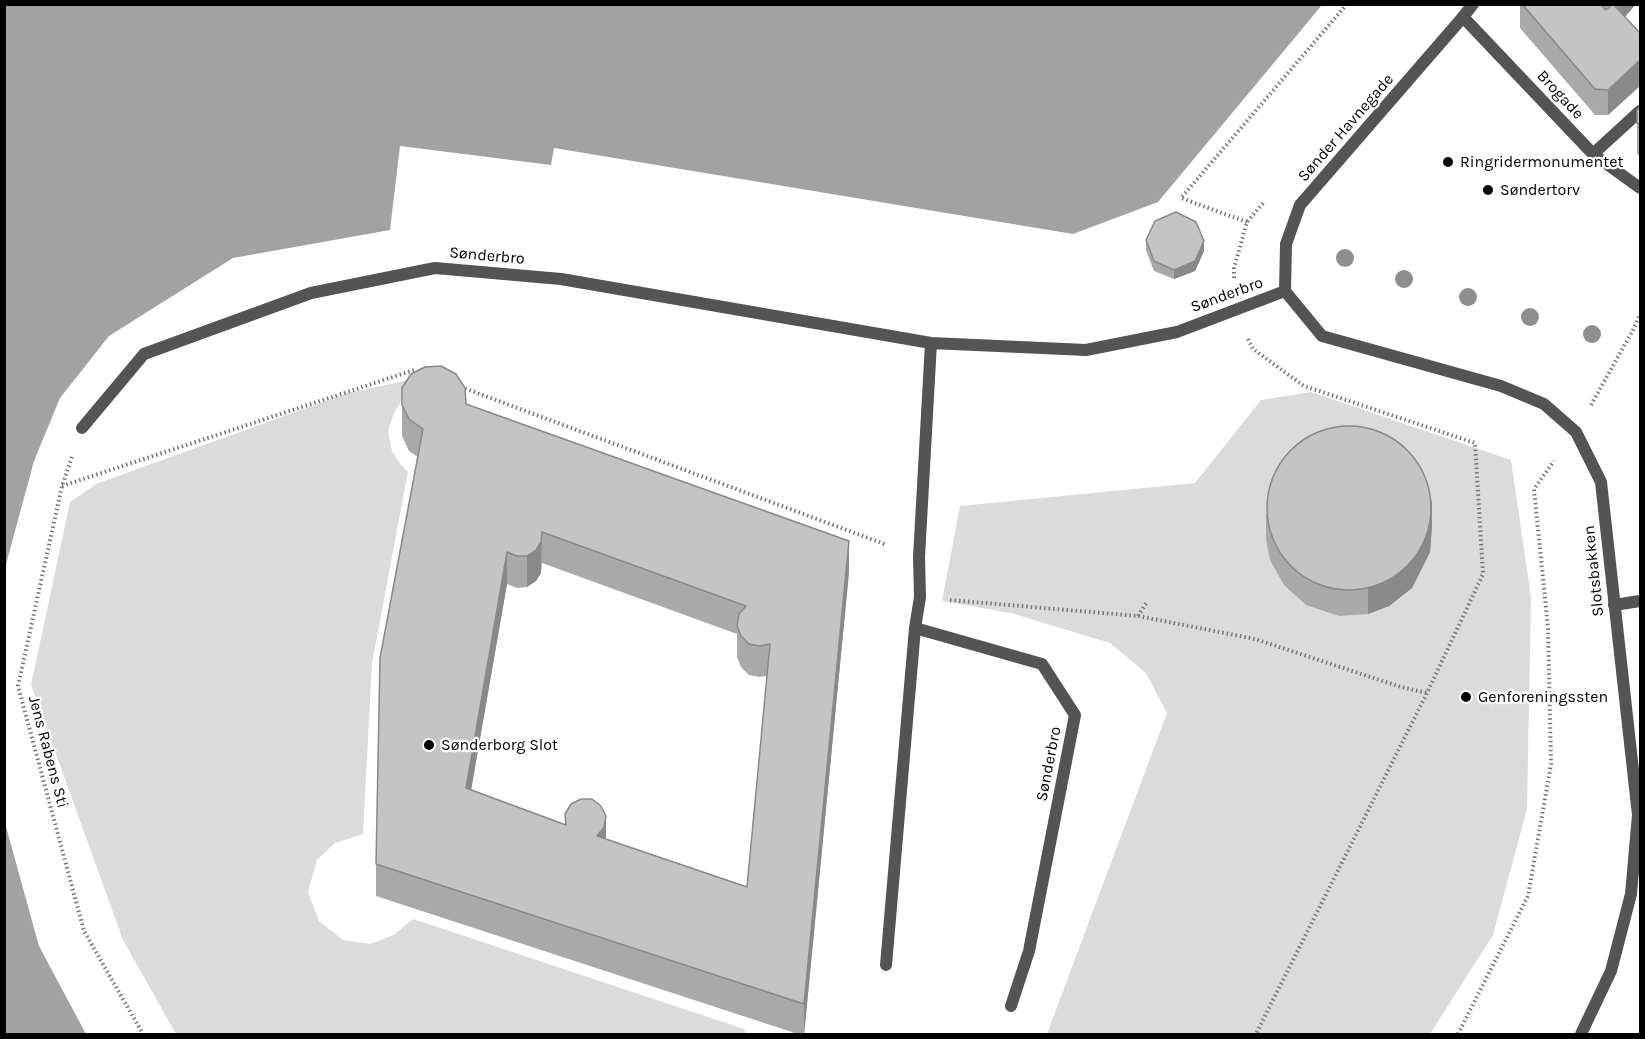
<!DOCTYPE html>
<html>
<head>
<meta charset="utf-8">
<style>
  body { margin:0 }
  #map { position:relative; width:1645px; height:1039px; overflow:hidden; background:#fff; font-family:Karla,sans-serif }
  canvas { display:block }
  .frame { position:absolute; inset:0; border:6px solid #000; pointer-events:none }
</style>
</head>
<body>
<div id="map">
<canvas width="1645" height="1039"></canvas>
<div class="frame"></div>
</div>
<script>
const context = document.querySelector('canvas').getContext('2d');
context.lineJoin = 'round';
function fillPath(path, color) { context.fillStyle = color; context.fill(path, 'evenodd'); }
const poly = rows => new Path2D(rows.map(r => 'M' + r).join(''));
function strokePath(path, color, width, dash) { context.strokeStyle = color; context.lineWidth = width; context.lineCap = dash ? 'butt' : 'round'; context.setLineDash(dash || []); context.stroke(path); }
function drawText(font, color, halo, rows, align = 'center') {
  context.font = font + ' Karla,sans-serif'; context.lineWidth = 4.5; context.setLineDash([]); context.textBaseline = 'middle'; context.strokeStyle = halo; context.fillStyle = color; for (const [text, x, y, turn = 0] of rows) {
    context.save(); context.translate(x, y); context.rotate((+turn || 0) * Math.PI / 180); context.textAlign = isNaN(turn) ? turn : align; if (halo) context.strokeText(text, 0, 0); context.fillText(text, 0, 0); context.restore();
  }
}
fillPath(poly([
  [423,379,404,397,394,413,388,431,392,451,401,465,408,472,372,663,363,834,335,843,317,860,308,892,319,921,343,940,370,944,394,935,413,919,744,1029,747,1034,176,1034,123,940,31,685,70,502,96,484,348,393,405,381],
  [1311,392,1511,460,1531,597,1527,809,1493,935,1430,1034,1047,1034,1167,713,1146,673,1110,643,1011,613,942,601,960,506,1195,483,1261,400]
]), '#dbdbdb');
fillPath(poly([
  [5,4,1322,4,1322,5,1158,202,1073,234,554,148,551,165,400,146,390,230,233,258,109,336,60,398,34,461,5,568],
  [5,823,39,946,86,1034,5,1034]
]), '#a2a2a2');
strokePath(poly([
  [1247,222,1181,198,1347,4],
  [1234,278,1234,268,1247,222,1265,201],
  [1248,339,1253,349,1304,386,1475,443,1483,574,1427,693,1256,1034],
  [461,387,887,545],
  [1591,405,1633,330,1640,315],
  [72,457,62,486,18,686,84,931,143,1034],
  [62,486,414,370,420,373],
  [950,600,1138,616,1255,639,1401,687,1427,693],
  [1138,616,1147,602],
  [1458,1034,1528,896,1551,764,1548,628,1534,489,1554,461]
]), '#767676', 4, [1.5, 3]);
strokePath(poly([
  [82,428,144,354,311,293,435,268,561,279,931,343,1086,350,1177,332,1285,291],
  [1614,605,1640,601],
  [915,628,1042,664,1075,715,1029,951,1011,1006],
  [886,965,915,628,920,597,919,557,931,343]
]), '#545454', 12);
strokePath(poly([
  [1463,17,1473,4]
]), '#545454', 12);
strokePath(poly([
  [1463,17,1593,154,1640,188],
  [1593,154,1640,111]
]), '#545454', 12);
strokePath(poly([
  [1463,17,1300,205,1286,244,1285,291,1322,336,1501,386,1544,404,1576,432,1601,482,1638,815,1631,894,1611,971,1581,1034]
]), '#545454', 12);
context.fillStyle = '#8e8e8e';
for (const [x, y] of [
  [1345,258],
  [1404,279],
  [1468,297],
  [1530,317],
  [1592,334]
]) { context.beginPath(); context.arc(x, y, 9, 0, 2 * Math.PI); context.fill(); }
fillPath(poly([
  [1520,4,1636,4,1625,17,1641,34,1641,85,1608,115,1595,115,1520,28],
  [1641,106,1641,156,1637,154,1637,110],
  [1146,240,1204,251,1195,271,1174,279,1154,271,1146,250],
  [402,388,466,404,849,572,804,1035,801,1035,376,896,376,864,418,457,409,451,402,436],
  [542,563,737,634,737,657,741,667,749,675,759,677,767,676,747,887,606,839,565,814,565,825,471,790,507,584,517,588,527,587,536,581,541,573],
  [1266,514,1432,526,1430,552,1412,588,1389,606,1368,614,1339,616,1306,605,1284,585,1270,560,1266,539]
]), '#a9a9a9');
fillPath(poly([
  [1618,4,1636,4,1618,25],
  [1641,59,1641,85,1608,115,1608,90],
  [1204,241,1204,251,1195,271,1174,279,1174,270],
  [1432,500,1432,526,1430,552,1412,588,1389,606,1368,614,1368,588],
  [542,532,541,573,536,581,527,587,527,556],
  [849,541,849,572,804,1035,804,1004],
  [507,552,507,584,466,819,466,788],
  [606,816,606,847,597,836]
]), '#898989');
const building = poly([
  [1522,4,1600,4,1606,10,1613,4,1641,34,1641,59,1608,90,1595,89,1522,4],
  [1641,106,1641,125,1637,123,1637,110,1641,106],
  [1176,212,1196,222,1204,241,1195,261,1174,270,1154,261,1146,240,1155,221,1176,212],
  [441,366,456,374,465,388,466,404,849,541,804,1004,376,864,380,658,423,429,409,419,402,405,402,388,411,374,425,367,441,366],
  [542,532,746,606,739,614,737,626,741,636,749,644,759,646,770,644,747,887,597,836,604,827,606,816,601,806,592,799,581,799,571,804,565,814,566,825,466,788,507,552,517,556,527,556,536,550,541,542,542,532],
  '1267 508a82 82 0 1 1 164 0a82 82 0 1 1-164 0Z'
]);
fillPath(building, '#c4c4c4');
strokePath(building, '#898989', 1.5);
for (const [x, y, r, color] of [
  [1448,162,6,"#000"],
  [1488,190,6,"#000"],
  [1466,697,6,"#000"],
  [429,745,6,"#000"]
]) { const dot = new Path2D(); dot.arc(x, y, r, 0, 2 * Math.PI); context.fillStyle = color; context.fill(dot); strokePath(dot, '#fff', 2); }
drawText('16px', '#000', '#fff', [
  ["Brogade",1560,95,47],
  ["Sønder Havnegade",1346,128,-49],
  ["Sønderbro",487,256,5],
  ["Sønderbro",1227,295,-20],
  ["Slotsbakken",1594,571,-96],
  ["Jens Rabens Sti",48,752,75],
  ["Sønderbro",1049,764,-79]
]);
drawText('16px', '#000', '#fff', [
  ["Ringridermonumentet",1460,162],
  ["Søndertorv",1500,190],
  ["Genforeningssten",1478,697],
  ["Sønderborg Slot",441,745]
], 'left');
</script>
</body>
</html>
